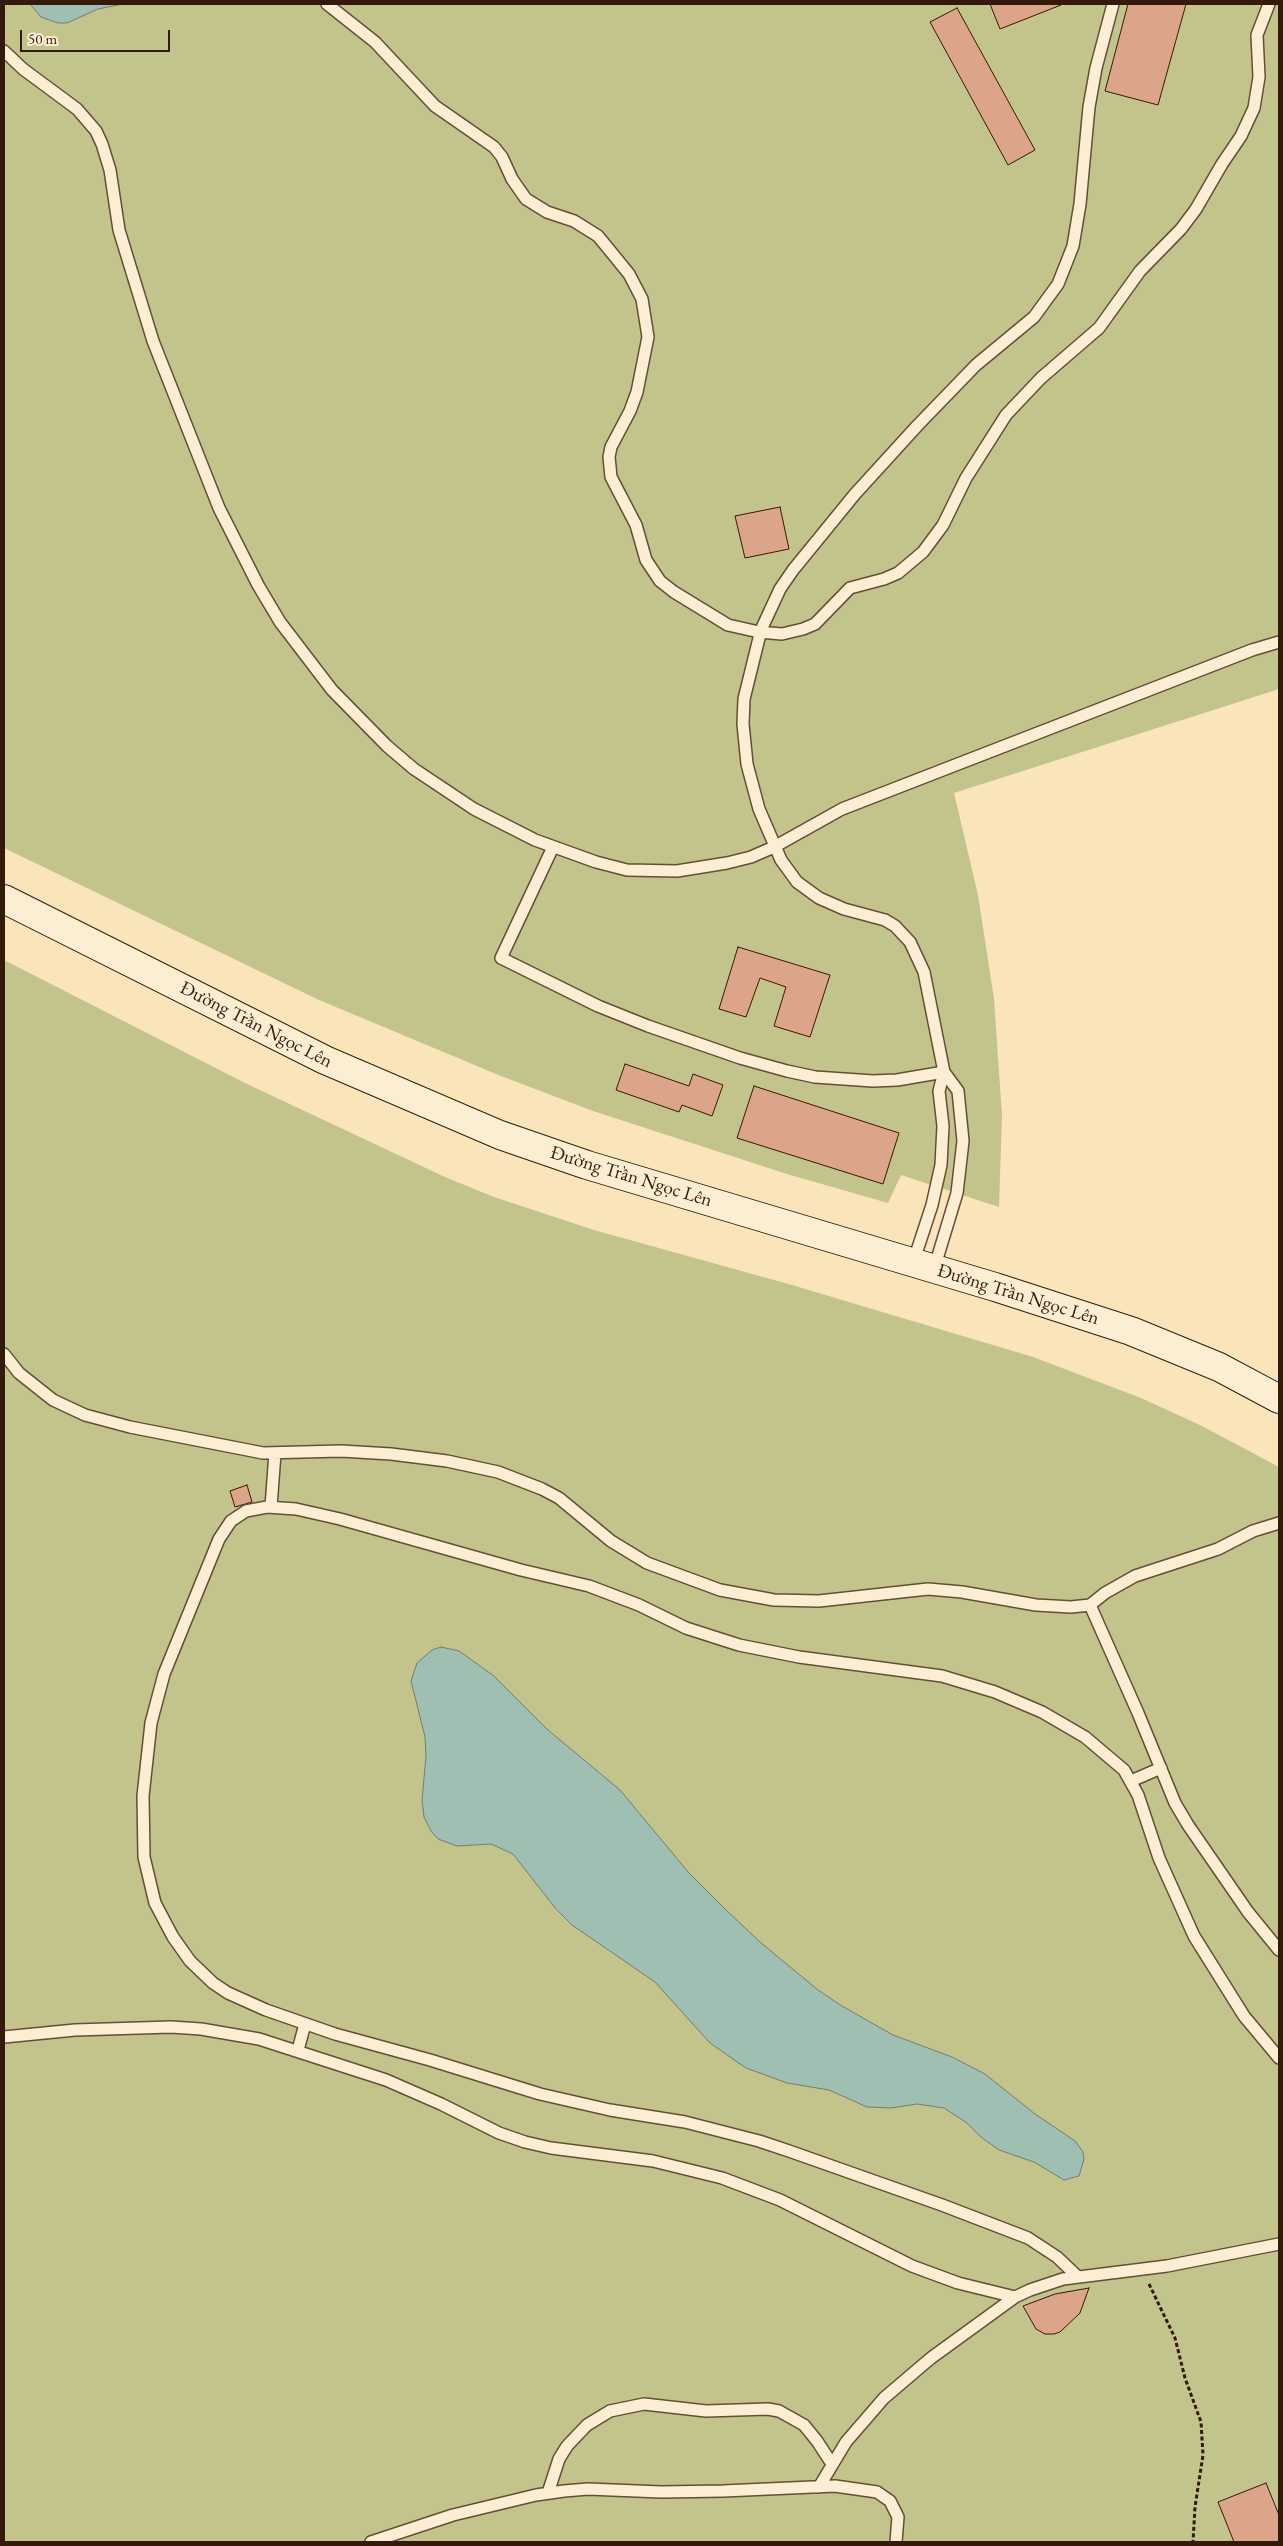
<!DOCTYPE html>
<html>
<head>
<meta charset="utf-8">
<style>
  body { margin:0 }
  #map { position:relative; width:1283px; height:2546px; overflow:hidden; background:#fae5bb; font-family:"EB Garamond",serif }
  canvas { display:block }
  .frame { position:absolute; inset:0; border:5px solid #341a0b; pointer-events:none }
  .scale { position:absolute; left:20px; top:30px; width:150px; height:22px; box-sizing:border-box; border:2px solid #341a0b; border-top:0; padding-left:6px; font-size:15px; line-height:18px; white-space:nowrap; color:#341a0b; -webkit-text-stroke:4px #fceed3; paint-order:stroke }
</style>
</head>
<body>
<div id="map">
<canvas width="1283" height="2546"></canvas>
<div class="frame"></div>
<div class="scale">50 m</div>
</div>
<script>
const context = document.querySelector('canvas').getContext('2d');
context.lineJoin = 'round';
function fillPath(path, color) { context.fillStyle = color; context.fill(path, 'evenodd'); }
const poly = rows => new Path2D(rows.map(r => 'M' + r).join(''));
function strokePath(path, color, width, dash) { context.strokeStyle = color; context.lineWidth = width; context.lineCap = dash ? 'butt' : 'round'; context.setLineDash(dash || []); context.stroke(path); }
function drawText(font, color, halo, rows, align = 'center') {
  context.font = font + ' "EB Garamond",serif'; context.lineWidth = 4; context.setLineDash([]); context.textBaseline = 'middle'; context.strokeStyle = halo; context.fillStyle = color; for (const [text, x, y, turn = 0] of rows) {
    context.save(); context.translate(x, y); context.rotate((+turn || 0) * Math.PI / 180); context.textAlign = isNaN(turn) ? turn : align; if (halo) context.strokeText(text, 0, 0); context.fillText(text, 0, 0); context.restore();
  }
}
fillPath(poly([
  [4,4,1279,4,1279,689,954,793,978,895,994,999,1002,1115,999,1207,901,1175,888,1203,787,1174,593,1111,501,1076,319,1000,4,848],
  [4,960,245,1083,445,1177,494,1197,594,1230,792,1285,1033,1357,1141,1398,1200,1425,1279,1467,1279,2542,4,2542]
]), '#c3c38c');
const water = poly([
  [30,4,123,4,98,9,67,23,58,23,41,17,30,4],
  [441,1647,459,1651,494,1676,548,1730,620,1790,689,1873,724,1908,760,1942,818,1990,842,2006,893,2035,952,2057,985,2074,1035,2114,1075,2141,1083,2152,1084,2159,1079,2176,1064,2180,1034,2162,999,2150,981,2137,967,2123,944,2108,917,2104,891,2108,867,2107,829,2090,787,2083,746,2068,710,2043,655,1982,572,1925,556,1909,513,1854,491,1844,457,1846,438,1839,431,1831,424,1817,422,1800,426,1756,425,1737,411,1681,417,1663,432,1650,441,1647]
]);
fillPath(water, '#9ebfb1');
strokePath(water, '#747d6f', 1);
const building = poly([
  [990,4,1061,4,1061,5,1000,29,990,4],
  [1128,4,1186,4,1158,105,1105,91,1128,4],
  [957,8,1035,150,1008,165,930,22,957,8],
  [780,507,789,549,745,558,735,516,780,507],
  [738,947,830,975,810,1037,774,1026,786,987,760,978,746,1017,719,1009,738,947],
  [625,1064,689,1086,693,1074,723,1085,712,1116,682,1105,679,1112,616,1090,625,1064],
  [754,1086,899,1133,883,1184,737,1138,754,1086],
  [247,1485,252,1502,235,1507,230,1491,247,1485],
  [1089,2288,1080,2313,1060,2332,1054,2334,1045,2334,1036,2329,1023,2306,1055,2294,1089,2288],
  [1266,2483,1279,2515,1279,2542,1234,2542,1218,2502,1266,2483]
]);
fillPath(building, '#dca489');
strokePath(building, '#341a0b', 1);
const lane = poly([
  [327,4,375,42,435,106,494,147,502,157,512,179,526,199,547,212,574,221,598,236,629,274,642,299,648,337,637,392,630,411,611,447,609,457,611,477,636,525,646,560,660,581,674,592,728,625,759,632,782,634,803,629,815,624,850,588,884,579,898,573,923,552,943,525,966,478,1006,415,1041,378,1099,328,1140,271,1181,229,1196,209,1222,164,1241,136,1254,108,1259,77,1257,35,1269,4],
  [4,51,23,69,77,109,96,131,102,144,110,170,119,230,153,341,219,508,258,585,280,622,332,690,387,746,414,769,474,809,535,840,596,862,627,870,677,871,727,863,751,857,774,847,842,809,1252,650,1279,642],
  [553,847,501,958,598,1006,648,1026,740,1058,787,1071,815,1077,873,1081,897,1080,944,1072,924,972,910,942,895,926,885,920,844,909,819,898,797,882,781,860,759,809,747,764,743,724,744,699,761,630,780,589,793,570,855,494,917,426,976,365,1034,317,1058,284,1073,246,1080,204,1089,107,1096,68,1113,4],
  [913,1263,932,1205,941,1165,943,1126,939,1091,944,1072,958,1091,963,1141,957,1193,934,1269],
  [4,1354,19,1373,53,1400,85,1415,130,1427,263,1453,341,1451,391,1454,447,1461,498,1472,542,1489,559,1498,611,1541,647,1563,720,1590,774,1600,819,1601,928,1589,962,1592,1036,1605,1071,1607,1090,1605,1105,1593,1135,1576,1218,1549,1253,1531,1279,1523],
  [271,1507,275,1453],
  [1090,1605,1138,1713,1175,1803,1188,1825,1248,1912,1279,1950],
  [1131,1781,1161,1768],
  [4,2037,75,2030,171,2027,201,2029,259,2039,386,2080,441,2104,499,2133,525,2142,551,2148,653,2161,722,2178,780,2200,912,2266,958,2283,1015,2297],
  [298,2050,305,2024],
  [1078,2277,1057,2257,1028,2238,942,2205,789,2151,759,2141,685,2122,610,2110,540,2094,430,2060,335,2034,266,2010,228,1993,213,1983,190,1961,173,1937,155,1903,144,1857,143,1796,151,1723,164,1674,219,1539,231,1521,246,1511,267,1507,296,1509,340,1519,521,1570,589,1586,639,1605,686,1628,739,1645,799,1657,942,1676,995,1692,1042,1712,1085,1737,1124,1770,1138,1795,1159,1858,1194,1936,1244,2016,1279,2058],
  [819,2487,846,2442,884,2398,931,2358,1015,2297,1030,2290,1063,2279,1167,2266,1279,2244],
  [548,2493,559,2459,567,2446,587,2425,610,2411,644,2404,706,2411,768,2409,779,2411,804,2425,817,2441,832,2464],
  [371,2542,453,2515,536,2495,564,2491,588,2489,661,2492,723,2491,835,2486,877,2492,890,2501,898,2517,896,2542]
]);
const secondary = poly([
  [4,899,325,1060,500,1135,587,1165,995,1287,1131,1331,1219,1367,1279,1399]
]);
strokePath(lane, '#664d37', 14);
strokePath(secondary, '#341a0b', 30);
strokePath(poly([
  [1149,2284,1175,2338,1185,2378,1201,2422,1203,2455,1195,2507,1193,2542]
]), '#341a0b', 3, [4, 2.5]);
strokePath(lane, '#fceed3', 11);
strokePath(secondary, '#fceed3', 28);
drawText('19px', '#341a0b', '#fceed3', [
  ["Đường Trần Ngọc Lên",256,1025,27],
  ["Đường Trần Ngọc Lên",631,1177,17],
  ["Đường Trần Ngọc Lên",1018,1295,17]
]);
</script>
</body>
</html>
